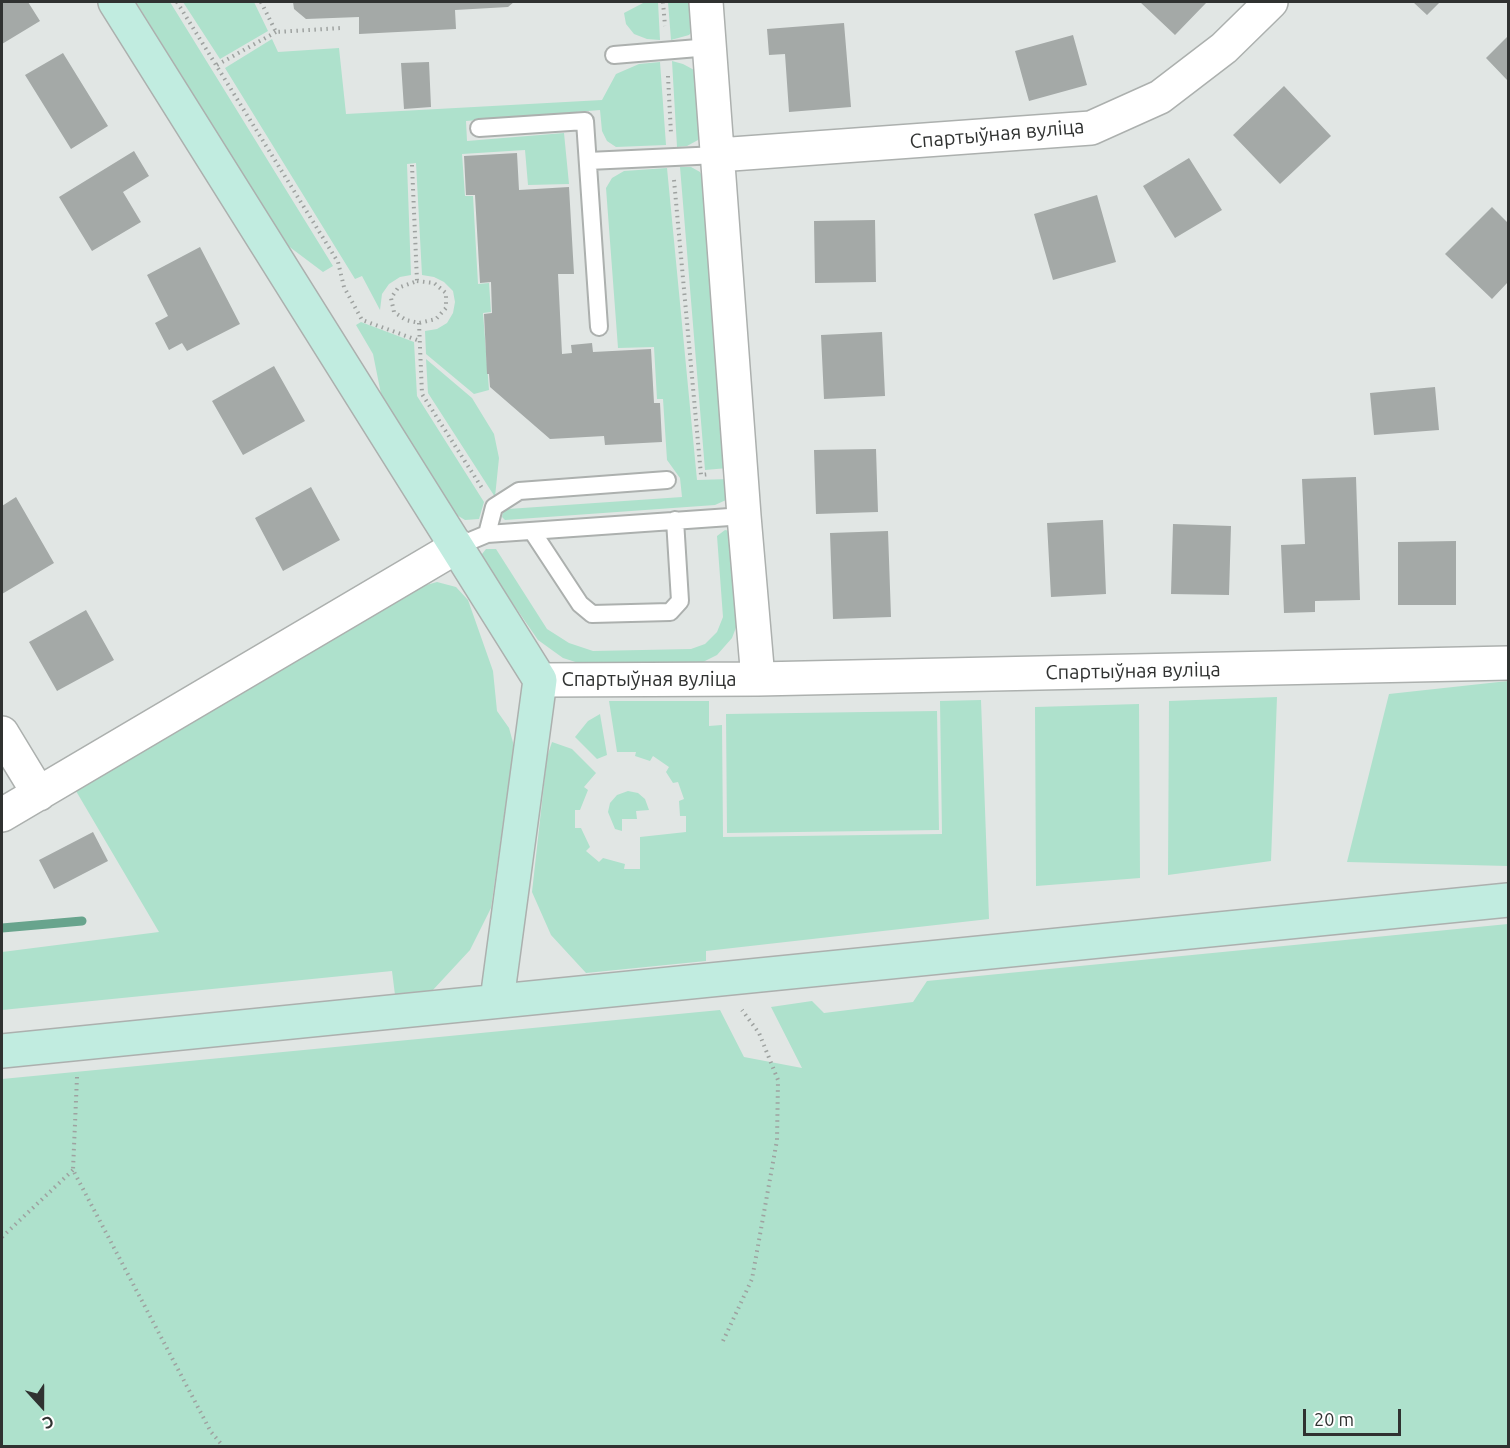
<!DOCTYPE html>
<html>
<head>
<meta charset="utf-8">
<style>
  body { margin:0 }
  #map { position:relative; width:1510px; height:1448px; overflow:hidden; background:#e1e6e4; font-family:Ubuntu,sans-serif }
  canvas { display:block }
  .frame { position:absolute; inset:0; border:3px solid #303231; pointer-events:none }
  .north { position:absolute; left:12px; top:1376px; width:60px; height:60px; -webkit-text-stroke:4px #fff; paint-order:stroke; rotate:159deg; font-size:16px; font-weight:700; line-height:24px; text-align:center; color:#303231 }
  .north::after { content:''; display:block; margin:auto; width:21px; height:27px; background:#303231; clip-path:polygon(50% 0,100% 100%,50% 72%,0 100%) }
  .scale { position:absolute; left:1303px; top:1409px; width:98px; height:27px; box-sizing:border-box; border:3px solid #303231; border-top:0; padding-left:8px; font-size:18px; line-height:21px; white-space:nowrap; color:#303231; -webkit-text-stroke:4px #fff; paint-order:stroke }
</style>
</head>
<body>
<div id="map">
<canvas width="1510" height="1448"></canvas>
<div class="frame"></div>
<div class="north">С</div>
<div class="scale">20 m</div>
</div>
<script>
const context = document.querySelector('canvas').getContext('2d');
context.lineJoin = 'round';
function fillPath(path, color) { context.fillStyle = color; context.fill(path, 'evenodd'); }
const poly = rows => new Path2D(rows.map(r => 'M' + r).join(''));
function strokePath(path, color, width, dash) { context.strokeStyle = color; context.lineWidth = width; context.lineCap = dash ? 'butt' : 'round'; context.setLineDash(dash || []); context.stroke(path); }
function drawText(font, color, halo, rows, align = 'center') {
  context.font = font + ' Ubuntu,sans-serif'; context.lineWidth = 4.5; context.setLineDash([]); context.textBaseline = 'middle'; context.strokeStyle = halo; context.fillStyle = color; for (const [text, x, y, turn = 0] of rows) {
    context.save(); context.translate(x, y); context.rotate((+turn || 0) * Math.PI / 180); context.textAlign = isNaN(turn) ? turn : align; if (halo) context.strokeText(text, 0, 0); context.fillText(text, 0, 0); context.restore();
  }
}
fillPath(poly([
  [136,2,170,2,333,266,323,272,287,245],
  [183,2,254,2,268,31,220,59],
  [645,2,658,2,660,40,647,39,634,34,626,24,624,13],
  [668,2,694,2,696,27,689,35,671,40],
  [272,39,278,52,339,48,346,114,602,100,616,74,639,64,660,62,666,145,616,147,607,141,602,131,600,110,466,121,467,141,564,133,569,184,528,185,525,150,462,154,465,196,473,196,478,284,489,283,491,312,483,313,489,390,474,394,426,354,425,331,437,329,447,323,453,313,455,302,453,291,444,282,434,277,422,275,416,163,407,164,411,275,400,277,389,284,382,294,380,310,362,276,355,279,225,68],
  [672,61,683,64,696,71,704,121,698,140,687,146,677,147],
  [680,167,691,167,700,172,705,182,728,468,705,470],
  [667,168,697,480,729,479,726,500,715,505,505,520,502,517,503,512,508,509,682,497,680,478,667,460,663,399,657,399,654,347,618,348,606,188,612,178,624,171],
  [361,322,414,342,417,396,484,502,479,519,465,520,455,514,381,394,373,354,356,325],
  [426,359,472,398,494,434,499,458,495,497,428,393],
  [725,530,730,531,740,617,732,638,717,655,699,664,588,666,563,658,538,640,482,559,482,554,486,549,496,549,547,629,569,643,593,651,691,649,705,644,717,632,723,617,717,536],
  [437,582,456,587,468,600,493,671,497,711,509,728,514,746,491,908,470,950,432,991,395,995,392,971,2,1010,2,952,159,932,76,791,419,587],
  [1508,681,1508,866,1347,862,1389,694],
  [1277,697,1271,861,1168,875,1169,701],
  [981,700,989,919,706,951,706,961,586,973,551,935,532,892,547,757,552,742,572,749,596,773,584,787,588,790,580,810,575,810,575,828,581,828,590,847,586,851,599,862,603,858,625,864,624,869,640,869,640,837,686,832,686,816,680,816,679,801,684,799,678,782,673,783,666,772,669,767,653,756,650,761,635,756,636,752,617,752,609,701,709,701,709,726,722,725,723,837,942,834,940,701],
  [1139,704,1140,878,1036,886,1035,707],
  [937,711,939,830,727,833,726,714],
  [600,714,607,755,597,759,575,737,588,721],
  [628,791,638,793,645,799,649,810,636,811,637,819,622,819,622,831,615,829,608,812,610,803,617,795],
  [1508,924,1508,1446,2,1446,2,1079,720,1010,744,1057,802,1068,771,1007,812,1001,824,1013,913,1002,927,981]
]), '#aee1cc');
strokePath(poly([
  [2,928,82,921]
]), '#68a48d', 9);
fillPath(poly([
  [2,2,28,2,40,21,2,44],
  [293,2,514,2,508,7,455,10,456,29,359,34,359,17,306,19,294,9],
  [1140,2,1207,2,1175,35],
  [1413,2,1440,2,1427,15],
  [844,23,851,107,789,112,785,54,769,55,767,29],
  [1073,35,1087,85,1029,101,1015,51],
  [1508,36,1508,81,1486,58],
  [63,53,108,126,71,149,25,75],
  [429,62,431,107,404,109,401,63],
  [1284,86,1331,136,1280,184,1233,135],
  [134,151,149,176,123,192,141,222,92,251,59,197],
  [517,153,519,190,569,187,574,274,558,274,562,354,572,353,571,345,592,343,593,352,651,349,654,403,660,403,662,442,605,445,604,436,550,439,490,387,489,374,487,374,484,314,492,313,491,282,480,283,475,195,466,195,464,156],
  [1189,158,1222,210,1175,238,1143,186],
  [1097,195,1116,262,1053,280,1034,214],
  [1492,207,1508,223,1508,282,1492,299,1445,254],
  [875,220,876,282,815,283,814,221],
  [200,247,240,324,187,351,182,343,169,350,155,323,168,316,147,275],
  [882,332,885,396,824,399,821,335],
  [274,366,305,421,243,455,212,401],
  [1435,387,1439,430,1374,435,1370,393],
  [876,449,878,512,816,514,814,450],
  [1356,477,1360,600,1315,601,1315,612,1284,613,1281,545,1305,544,1302,479],
  [311,487,340,540,283,571,255,518],
  [16,497,54,563,2,594,2,506],
  [1103,520,1106,594,1051,597,1047,523],
  [1173,524,1231,526,1229,595,1171,594],
  [888,531,891,617,833,619,830,533],
  [1456,541,1456,605,1398,605,1398,542],
  [86,610,114,660,57,691,29,642],
  [93,832,108,861,54,889,39,860]
]), '#a4a9a7');
const lane = poly([
  [614,55,710,47],
  [479,128,585,121,599,327],
  [588,161,718,155],
  [532,531,580,604,592,614,670,612,680,601,675,520],
  [487,534,494,507,519,491,667,480],
  [458,546,487,534,744,516]
]);
const street = poly([
  [706,2,744,516,758,679],
  [718,155,1091,128,1160,97,1224,48,1271,2],
  [540,680,758,679,1508,663],
  [2,733,39,794],
  [2,815,458,546]
]);
const secondary = poly([
  [115,2,540,680,497,1000],
  [2,1051,1508,900]
]);
strokePath(lane, '#acb0ae', 20);
strokePath(street, '#acb0ae', 36);
strokePath(secondary, '#acb0ae', 36);
strokePath(poly([
  [177,2,338,262,344,287,362,320,420,341],
  [261,2,276,32,341,28],
  [663,2,665,26],
  [217,65,276,32],
  [668,76,671,134],
  [412,165,417,281],
  [674,180,701,475,710,474],
  [417,281,434,283,446,293,446,308,436,319,419,323,406,320,394,312,391,298,398,288,417,281],
  [419,323,422,394,482,488],
  [77,1077,73,1170,211,1432,223,1446],
  [2,1237,73,1170],
  [723,1341,752,1279,777,1140,778,1080,759,1033,742,1010]
]), '#9ea2a0', 4, [1.5, 4.5]);
strokePath(lane, '#fff', 16);
strokePath(street, '#fff', 33);
strokePath(secondary, '#c1ece0', 33);
drawText('20px', '#303231', '#fff', [
  ["Спартыўная вуліца",997,134,-5],
  ["Спартыўная вуліца",1133,671,-1],
  ["Спартыўная вуліца",649,679]
]);
</script>
</body>
</html>
